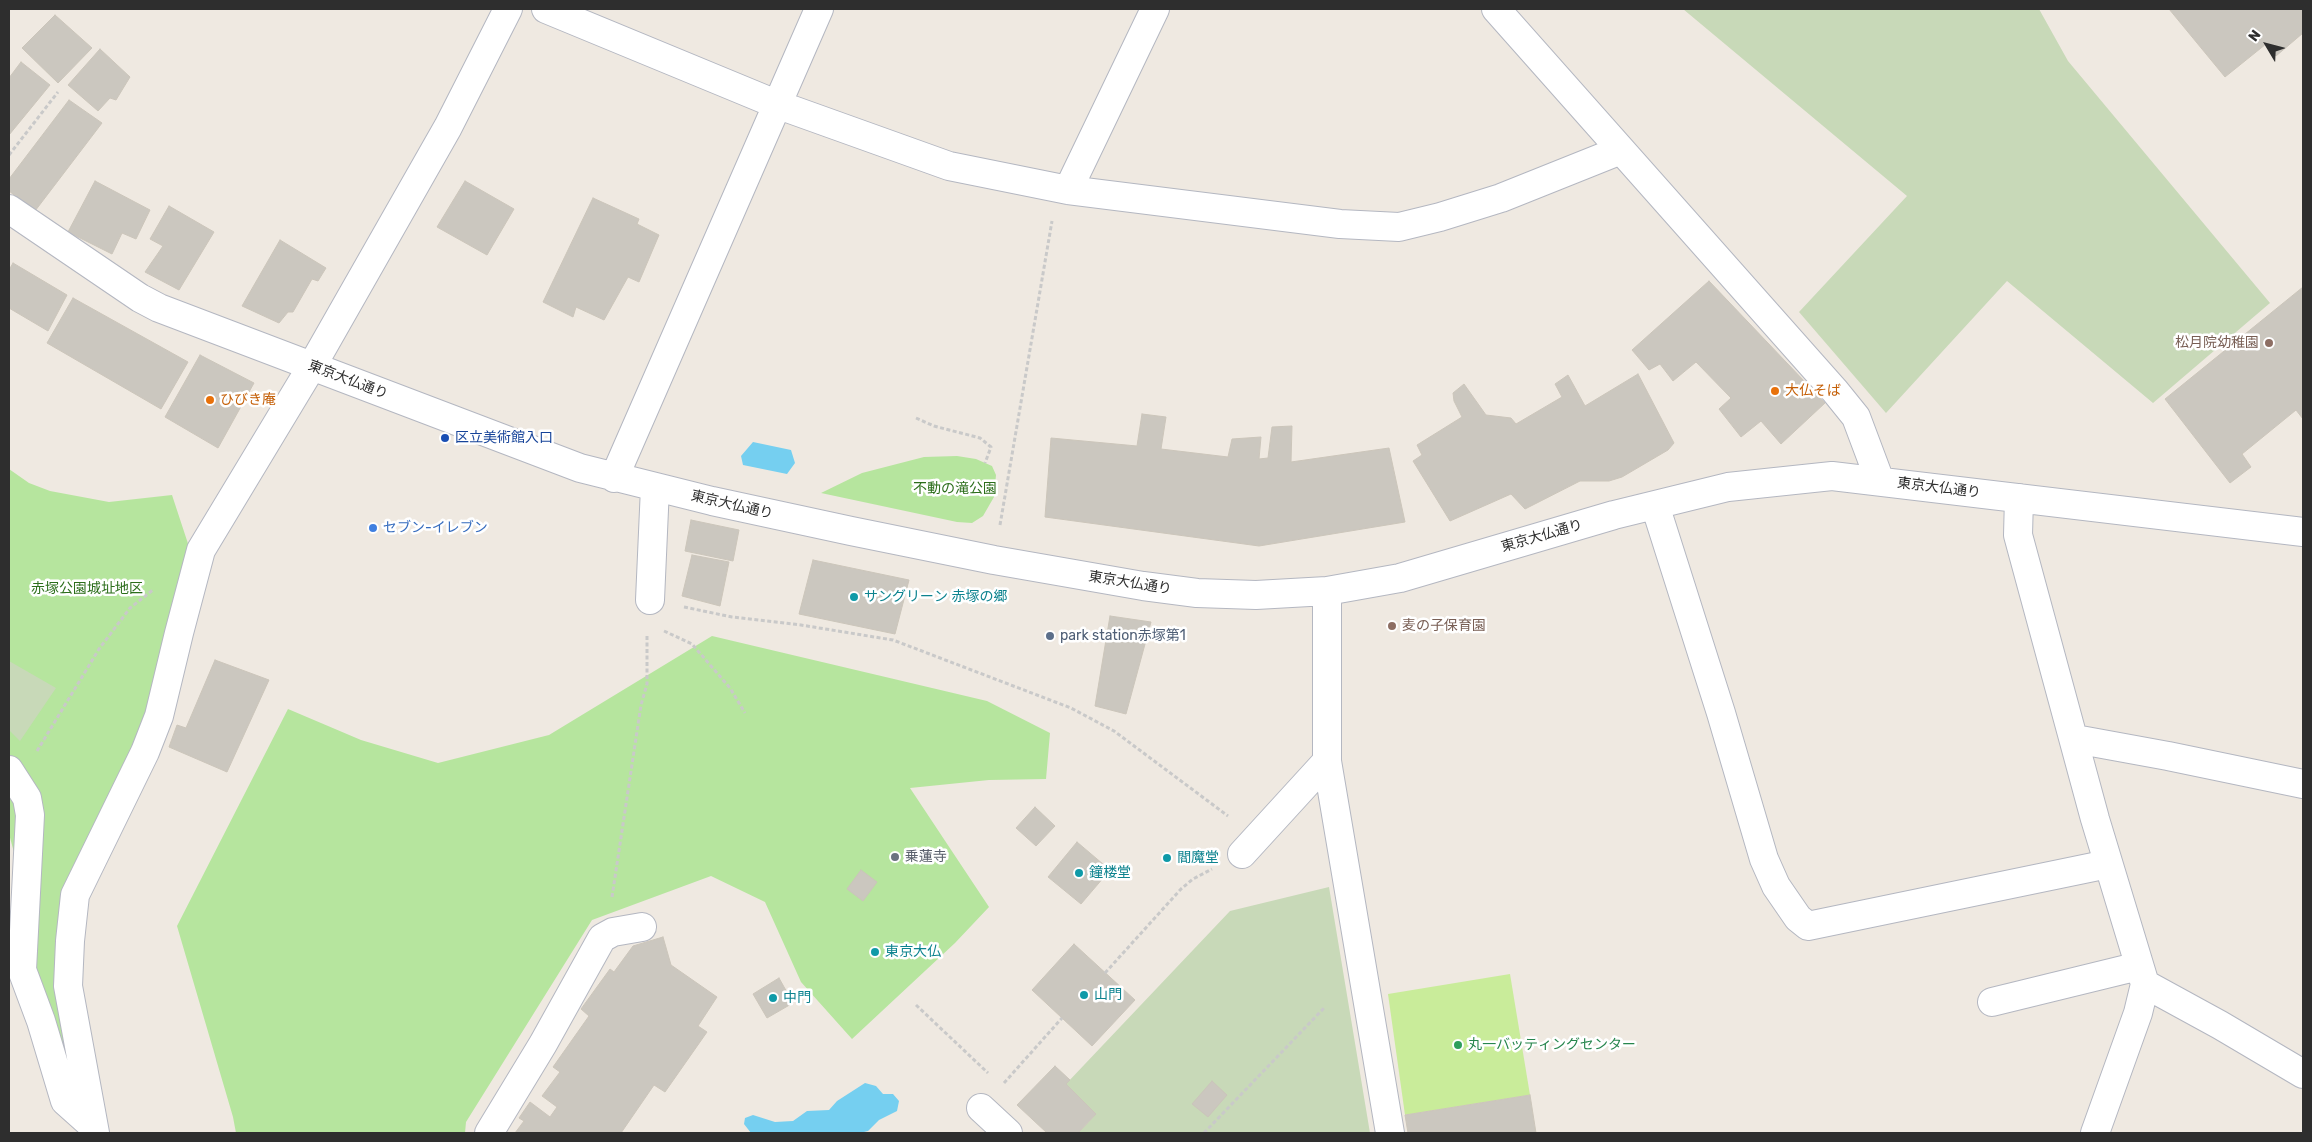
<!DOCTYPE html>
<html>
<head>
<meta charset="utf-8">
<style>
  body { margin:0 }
  #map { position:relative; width:2312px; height:1142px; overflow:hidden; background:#efe9e1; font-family:Rubik,sans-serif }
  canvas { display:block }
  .frame { position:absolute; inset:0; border:10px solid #2e2e2e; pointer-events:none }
  .north { position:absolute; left:2242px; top:20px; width:50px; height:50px; -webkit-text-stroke:4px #fff; paint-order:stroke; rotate:307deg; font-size:14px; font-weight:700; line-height:20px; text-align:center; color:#2e2e2e }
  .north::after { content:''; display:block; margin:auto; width:18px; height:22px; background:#2e2e2e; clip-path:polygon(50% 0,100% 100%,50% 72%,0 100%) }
</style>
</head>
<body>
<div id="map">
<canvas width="2312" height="1142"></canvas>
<div class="frame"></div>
<div class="north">N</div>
</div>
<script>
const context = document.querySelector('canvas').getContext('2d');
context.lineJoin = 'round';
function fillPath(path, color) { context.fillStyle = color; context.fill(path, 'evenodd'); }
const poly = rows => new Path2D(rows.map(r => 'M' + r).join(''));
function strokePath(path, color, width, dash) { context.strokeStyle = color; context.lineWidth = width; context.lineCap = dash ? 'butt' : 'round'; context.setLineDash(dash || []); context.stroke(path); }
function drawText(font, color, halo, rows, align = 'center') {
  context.font = font + ' Rubik,"Noto Sans JP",sans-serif'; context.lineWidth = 5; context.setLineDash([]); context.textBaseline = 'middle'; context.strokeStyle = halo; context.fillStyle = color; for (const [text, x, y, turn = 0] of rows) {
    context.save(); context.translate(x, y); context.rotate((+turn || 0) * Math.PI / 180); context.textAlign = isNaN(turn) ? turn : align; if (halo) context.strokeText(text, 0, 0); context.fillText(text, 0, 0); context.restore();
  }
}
fillPath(poly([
  [957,456,976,459,992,466,996,475,994,497,983,516,972,523,957,522,821,493,862,473,924,457],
  [9,469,29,483,50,491,109,502,172,495,197,571,172,718,74,900,75,981,90,1059,51,1065,15,856,9,834],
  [712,636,987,701,1050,733,1046,779,989,780,910,788,989,907,955,943,852,1039,801,982,765,902,711,876,592,920,466,1122,465,1133,236,1133,233,1117,177,926,288,709,361,740,438,763,549,735]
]), '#b6e59e');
fillPath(poly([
  [1683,9,2039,9,2068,61,2270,303,2153,403,2007,281,1886,413,1799,312,1907,196],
  [9,661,56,688,20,741,9,730],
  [1329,887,1370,1133,1078,1133,1096,1114,1066,1084,1230,911]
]), '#c8d9b8');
fillPath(poly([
  [1510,974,1530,1095,1405,1115,1388,994]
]), '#c9ec9a');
fillPath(poly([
  [753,442,791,450,795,463,787,474,743,465,741,456],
  [865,1083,876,1086,883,1094,893,1094,899,1101,897,1111,879,1120,868,1131,860,1133,751,1133,744,1124,745,1118,753,1115,775,1122,793,1121,807,1111,829,1110,837,1101]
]), '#75cff0');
const building = poly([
  [2169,9,2303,9,2303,33,2276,56,2266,44,2225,77,2169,9],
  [55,15,92,48,58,83,22,48,55,15],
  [100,49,130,77,116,100,110,98,98,111,68,85,100,49],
  [21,62,50,85,9,135,9,78,21,62],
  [69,100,102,123,35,211,9,191,9,179,69,100],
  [95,181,150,210,136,239,122,233,112,254,68,232,95,181],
  [465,181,514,209,487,255,437,227,465,181],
  [593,198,639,219,637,224,659,235,639,282,628,277,604,320,576,307,573,317,543,302,593,198],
  [169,206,214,232,179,290,145,272,163,246,150,239,169,206],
  [280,240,326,268,318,281,312,279,293,312,288,312,279,323,242,306,280,240],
  [13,263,67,295,48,331,9,308,9,270,13,263],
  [1709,281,1825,403,1781,444,1761,421,1741,437,1719,409,1731,398,1696,362,1673,381,1660,364,1649,370,1632,350,1709,281],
  [2303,287,2303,419,2296,410,2242,454,2251,467,2230,483,2165,399,2303,287],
  [73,298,188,362,161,409,47,343,73,298],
  [200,355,254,383,218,448,165,417,200,355],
  [1638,374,1674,443,1668,450,1622,477,1609,481,1580,481,1525,509,1511,494,1450,521,1413,461,1422,455,1417,445,1462,417,1454,401,1453,393,1464,384,1486,415,1511,418,1516,424,1562,397,1555,384,1568,375,1585,406,1638,374],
  [1142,414,1166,417,1161,449,1228,457,1232,439,1261,437,1259,459,1268,458,1272,427,1292,426,1291,462,1389,448,1405,522,1259,546,1045,517,1051,438,1137,446,1142,414],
  [691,520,739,530,733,561,685,551,691,520],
  [692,555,729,562,720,606,682,596,692,555],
  [813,560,909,580,895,634,799,614,813,560],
  [1110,616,1151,622,1126,714,1095,706,1110,616],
  [215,660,269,680,227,772,169,747,177,725,186,728,215,660],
  [1035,807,1055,826,1036,846,1016,828,1035,807],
  [1077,842,1110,870,1081,904,1048,877,1077,842],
  [861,870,877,882,863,901,847,889,861,870],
  [663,937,671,965,717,997,698,1026,707,1032,665,1092,654,1085,621,1133,515,1133,524,1121,519,1118,530,1102,550,1117,557,1107,542,1096,560,1072,553,1067,589,1016,581,1009,610,969,614,972,633,946,663,937],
  [1074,944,1135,1000,1092,1046,1032,990,1074,944],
  [779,978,793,1003,767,1018,753,994,779,978],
  [1055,1066,1070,1080,1066,1084,1096,1114,1078,1133,1047,1133,1017,1105,1055,1066],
  [1212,1081,1227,1095,1208,1117,1192,1104,1212,1081],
  [1530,1095,1536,1133,1408,1133,1405,1115,1530,1095]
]);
fillPath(building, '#cbc7bf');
strokePath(building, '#cbc5ba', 1);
const minor = poly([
  [546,9,776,104,949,166,1068,190,1340,224,1399,227,1440,217,1501,198,1621,150],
  [1496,9,1835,391,1856,417,1880,481],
  [1068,190,1155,9],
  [9,209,140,298,159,308,580,468,712,501,851,531,994,560,1143,586,1197,593,1256,595,1327,591,1400,578,1614,515,1728,487,1832,476,2303,532],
  [614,478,819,9],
  [2019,498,2018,535,2095,819,2145,984,2138,1013,2095,1133],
  [1655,505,1721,713,1764,859,1776,886,1798,918,1808,926,2108,864],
  [1327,591,1327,761,1390,1133],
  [650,600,655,487],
  [2075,739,2168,756,2303,784],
  [9,770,27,798,30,815,22,970,41,1021,65,1101,93,1126],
  [1242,854,1327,761],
  [2145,984,2220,1025,2303,1074],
  [1992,1002,2139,966],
  [981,1108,1008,1133],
  [95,1133,68,986,70,941,75,895,145,752,159,716,179,633,201,550,312,366,448,127,508,9],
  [489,1133,543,1044,602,938,613,932,642,927]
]);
strokePath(minor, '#b4b7c1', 30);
strokePath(poly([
  [9,155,58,92],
  [916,418,934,426,980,438,991,447,985,463],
  [1000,525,1052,221],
  [684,607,732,617,801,625,893,640,1071,708,1114,731,1228,816],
  [664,631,692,644,730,688,745,713],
  [37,751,99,649,130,608,154,589],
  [612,897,641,705,647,684,647,634],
  [1105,973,1181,889,1193,879,1212,869],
  [916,1005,988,1073],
  [1004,1083,1062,1018],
  [1204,1133,1325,1007]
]), '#c9c9c9', 3, [4, 2.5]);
strokePath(minor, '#fff', 28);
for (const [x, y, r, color] of [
  [2269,343,5,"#8d6e63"],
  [1775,391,5,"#e8710a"],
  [210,400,5,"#e8710a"],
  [445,438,5,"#1a4fb4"],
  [373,528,5,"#3f7fe0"],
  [854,597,5,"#0f9aa8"],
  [1392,626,5,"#8d6e63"],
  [1050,636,5,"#5c6f8a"],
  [895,857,5,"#6b7280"],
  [1167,858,5,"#0f9aa8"],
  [1079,873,5,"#0f9aa8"],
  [875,952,5,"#0f9aa8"],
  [1084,995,5,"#0f9aa8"],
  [773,998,5,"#0f9aa8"],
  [1458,1045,5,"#2e9e5b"]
]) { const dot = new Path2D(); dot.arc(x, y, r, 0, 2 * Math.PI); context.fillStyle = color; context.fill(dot); strokePath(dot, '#fff', 2); }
drawText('14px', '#785e54', '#fff', [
  ["松月院幼稚園",2259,343],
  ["麦の子保育園",1402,626,"left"]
], 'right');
drawText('14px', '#2e2e2e', '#fff', [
  ["東京大仏通り",348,380,21],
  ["東京大仏通り",1939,488,7],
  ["東京大仏通り",732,505,13],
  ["東京大仏通り",1542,536,-16],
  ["東京大仏通り",1130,583,9]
]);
drawText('14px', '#c56008', '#fff', [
  ["大仏そば",1785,391],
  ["ひびき庵",220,400]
], 'left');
drawText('14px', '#164399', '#fff', [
  ["区立美術館入口",455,438]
], 'left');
drawText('14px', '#2c6e1b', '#fff', [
  ["不動の滝公園",955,489],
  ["赤塚公園城址地区",87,589]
]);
drawText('14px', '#366cbe', '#fff', [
  ["セブン-イレブン",383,528]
], 'left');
drawText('14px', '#0d838f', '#fff', [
  ["サングリーン 赤塚の郷",864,597],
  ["閻魔堂",1177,858],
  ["鐘楼堂",1089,873],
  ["東京大仏",885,952],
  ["山門",1094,995],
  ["中門",783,998]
], 'left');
drawText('14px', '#4e5e75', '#fff', [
  ["park station赤塚第1",1060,636]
], 'left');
drawText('14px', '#5b616d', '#fff', [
  ["乗蓮寺",905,857]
], 'left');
drawText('14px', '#27864d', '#fff', [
  ["丸一バッティングセンター",1468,1045]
], 'left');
</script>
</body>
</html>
